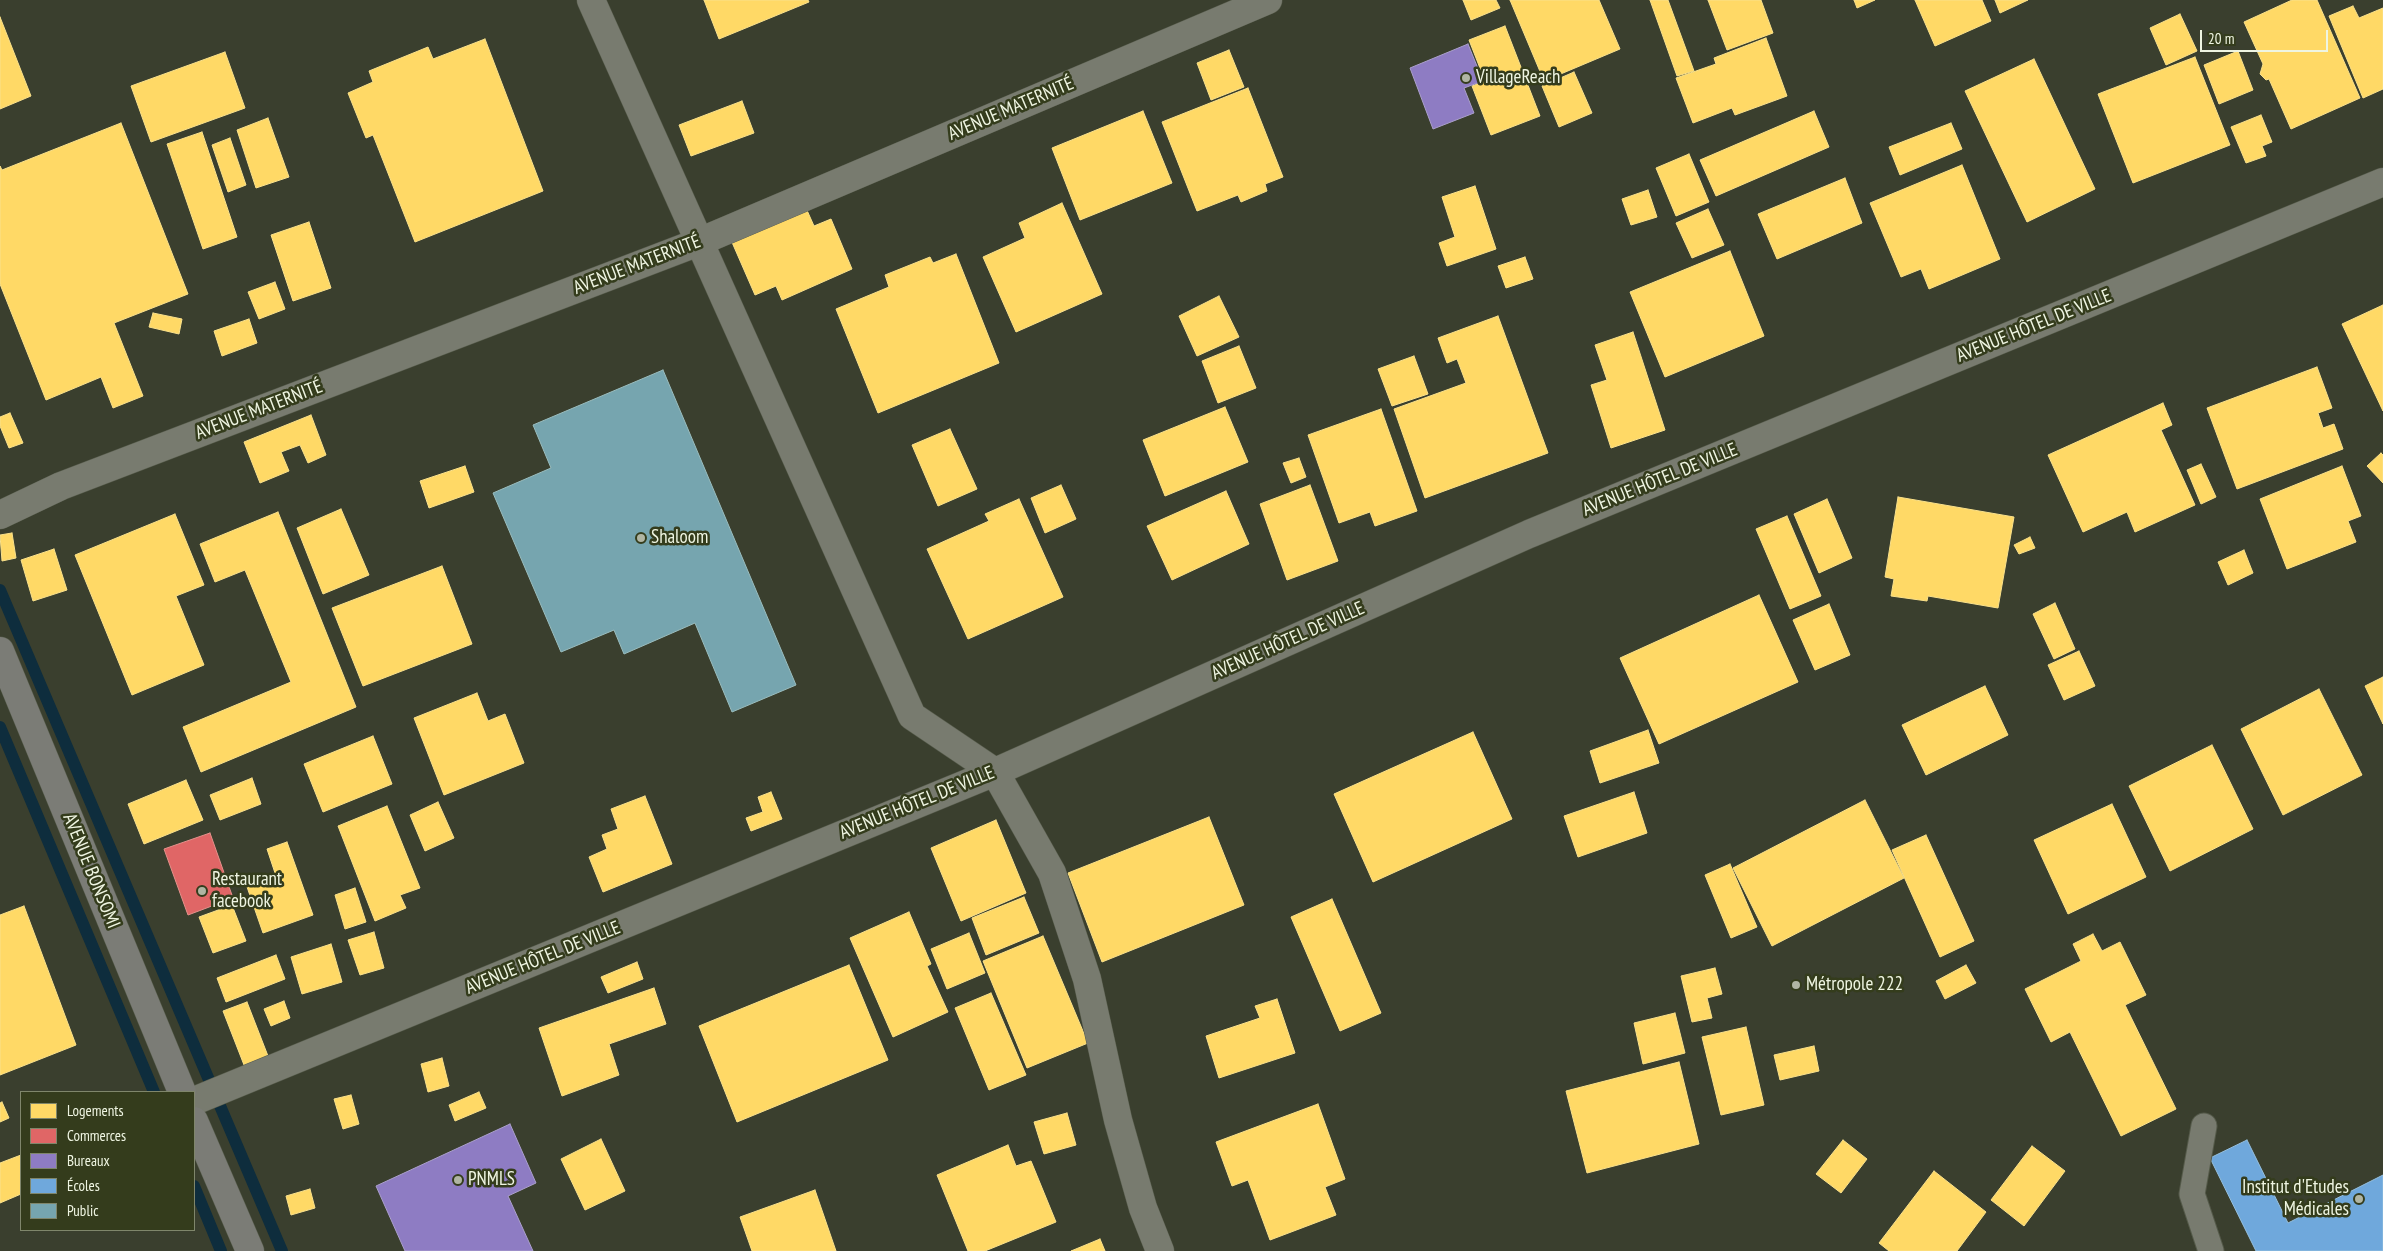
<!DOCTYPE html>
<html>
<head>
<meta charset="utf-8">
<style>
  body { margin:0 }
  #map { position:relative; width:2383px; height:1251px; overflow:hidden; background:#3a3f2e; font-family:"PT Sans Narrow",sans-serif }
  canvas { display:block }
  .legend { position:absolute; left:20px; top:1091px; width:175px; height:140px; box-sizing:border-box; background:#343c1c; border:1px solid #7f866b; margin:0; padding:6px 9px; list-style:none; font-size:15px; color:#eff5e2 }
  .legend li { display:flex; align-items:center; gap:10px; height:25px }
  .legend b { width:25px; border:1px solid #7f866b }
  .scale { position:absolute; left:2200px; top:30px; width:128px; height:22px; box-sizing:border-box; border:2px solid #eff5e2; border-top:0; padding-left:6px; font-size:15px; line-height:18px; white-space:nowrap; color:#eff5e2; -webkit-text-stroke:4px #343c1c; paint-order:stroke }
</style>
</head>
<body>
<div id="map">
<canvas width="2383" height="1251"></canvas>
<ul class="legend">
<li><b style="height:14px;background:#ffd966"></b>Logements</li>
<li><b style="height:14px;background:#e06666"></b>Commerces</li>
<li><b style="height:14px;background:#8e7cc3"></b>Bureaux</li>
<li><b style="height:14px;background:#6fa8dc"></b>Écoles</li>
<li><b style="height:14px;background:#76a5af"></b>Public</li>
</ul>
<div class="scale">20 m</div>
</div>
<script>
const context = document.querySelector('canvas').getContext('2d');
context.lineJoin = 'round';
function fillPath(path, color) { context.fillStyle = color; context.fill(path, 'evenodd'); }
const poly = rows => new Path2D(rows.map(r => 'M' + r).join(''));
function strokePath(path, color, width, dash) { context.strokeStyle = color; context.lineWidth = width; context.lineCap = dash ? 'butt' : 'round'; context.setLineDash(dash || []); context.stroke(path); }
function drawText(font, color, halo, rows, align = 'center') {
  context.font = font + ' "PT Sans Narrow",sans-serif'; context.lineWidth = 5; context.setLineDash([]); context.textBaseline = 'middle'; context.strokeStyle = halo; context.fillStyle = color; for (const [text, x, y, turn = 0] of rows) {
    context.save(); context.translate(x, y); context.rotate((+turn || 0) * Math.PI / 180); context.textAlign = isNaN(turn) ? turn : align; if (halo) context.strokeText(text, 0, 0); context.fillText(text, 0, 0); context.restore();
  }
}
const homes = poly([
  [704,0,808,0,809,2,719,39,704,0],
  [1463,0,1496,0,1500,8,1471,20,1463,0],
  [1510,0,1599,0,1620,49,1544,81,1510,0],
  [1650,0,1668,0,1694,71,1677,76,1650,0],
  [1708,0,1761,0,1773,33,1727,50,1708,0],
  [1854,0,1875,0,1857,8,1854,0],
  [1915,0,1982,0,1991,21,1935,46,1915,0],
  [1995,0,2028,0,2000,13,1995,0],
  [2292,0,2317,0,2360,98,2291,129,2269,79,2266,80,2260,74,2263,64,2244,22,2292,0],
  [2353,6,2359,18,2383,8,2383,89,2363,98,2329,16,2353,6],
  [2180,14,2197,51,2166,65,2150,28,2180,14],
  [0,17,31,96,0,109,0,17],
  [1505,26,1540,116,1491,135,1472,86,1485,81,1469,40,1505,26],
  [1766,38,1787,96,1735,115,1732,108,1693,123,1676,78,1716,64,1714,58,1766,38],
  [485,39,543,191,415,242,373,135,366,138,348,93,373,82,369,71,428,47,433,59,485,39],
  [1229,50,1244,87,1211,100,1197,63,1229,50],
  [2238,51,2253,90,2219,104,2204,65,2238,51],
  [225,52,245,108,151,142,131,86,225,52],
  [2195,57,2230,145,2133,183,2098,94,2195,57],
  [2034,59,2095,189,2027,222,1965,91,2034,59],
  [1574,72,1592,113,1559,127,1542,86,1574,72],
  [1248,88,1283,177,1265,184,1267,191,1241,202,1238,195,1197,211,1162,122,1248,88],
  [742,101,754,133,691,156,679,125,742,101],
  [1143,111,1172,183,1080,220,1052,148,1143,111],
  [1814,111,1829,147,1716,196,1700,160,1814,111],
  [2261,115,2272,142,2262,146,2266,156,2246,163,2231,127,2261,115],
  [268,118,289,177,256,188,237,130,268,118],
  [121,123,188,294,114,323,143,396,113,408,101,377,46,400,0,284,0,166,2,170,121,123],
  [1951,123,1962,149,1900,175,1889,147,1951,123],
  [202,132,237,237,203,249,167,144,202,132],
  [230,138,246,185,228,192,212,145,230,138],
  [1689,154,1709,202,1676,216,1656,168,1689,154],
  [1962,165,2000,259,1929,289,1921,269,1901,277,1870,203,1962,165],
  [1845,178,1862,223,1777,259,1758,214,1845,178],
  [1475,186,1496,249,1447,266,1439,243,1455,237,1442,197,1475,186],
  [1648,190,1657,217,1631,225,1622,199,1648,190],
  [1062,203,1102,294,1016,332,983,257,1025,238,1019,223,1062,203],
  [806,208,814,226,831,219,852,269,782,300,776,286,755,295,731,240,806,208],
  [1708,209,1724,245,1692,258,1676,223,1708,209],
  [309,222,331,288,293,301,271,235,309,222],
  [1730,251,1764,336,1665,377,1630,292,1730,251],
  [956,254,999,363,878,413,836,309,889,287,885,275,930,257,933,263,956,254],
  [1525,257,1533,279,1506,288,1498,266,1525,257],
  [275,282,285,309,259,319,248,292,275,282],
  [1219,296,1239,337,1197,356,1179,316,1219,296],
  [2383,305,2383,411,2342,324,2383,305],
  [153,313,182,319,179,334,149,327,153,313],
  [1498,316,1548,453,1425,498,1394,409,1466,383,1457,359,1447,363,1438,338,1498,316],
  [249,319,257,343,222,356,214,331,249,319],
  [1633,332,1665,430,1611,448,1591,385,1607,380,1595,345,1633,332],
  [1239,346,1256,388,1218,403,1202,361,1239,346],
  [1414,356,1428,394,1392,406,1378,369,1414,356],
  [2317,367,2332,408,2318,413,2323,428,2334,424,2343,449,2237,489,2207,408,2317,367],
  [2163,403,2172,425,2161,430,2195,505,2135,532,2127,512,2083,532,2048,455,2163,403],
  [1225,407,1248,462,1165,496,1143,440,1225,407],
  [1381,409,1417,511,1375,526,1370,512,1339,523,1308,435,1381,409],
  [10,413,23,443,9,448,0,426,0,417,10,413],
  [311,415,326,455,308,463,300,445,281,452,289,471,260,483,244,442,311,415],
  [950,429,977,489,938,506,912,445,950,429],
  [2381,453,2383,455,2383,483,2367,466,2381,453],
  [1299,458,1306,477,1291,483,1283,463,1299,458],
  [2201,464,2216,497,2201,504,2187,470,2201,464],
  [465,466,474,492,429,508,420,481,465,466],
  [2342,466,2361,516,2348,521,2356,542,2287,569,2260,499,2342,466],
  [1061,485,1076,519,1045,533,1031,498,1061,485],
  [1310,485,1338,561,1287,580,1260,504,1310,485],
  [1226,491,1249,544,1172,580,1147,526,1226,491],
  [1898,497,2014,517,1998,608,1928,596,1927,601,1891,596,1894,579,1885,577,1898,497],
  [1019,499,1063,597,968,639,927,549,989,521,985,514,1019,499],
  [1827,499,1852,558,1819,573,1794,514,1827,499],
  [341,509,369,575,323,594,297,528,341,509],
  [278,512,356,707,201,772,183,727,291,682,245,570,215,582,200,544,278,512],
  [175,514,204,585,176,596,204,665,132,695,75,555,175,514],
  [1787,516,1821,596,1790,609,1756,529,1787,516],
  [12,533,16,558,2,561,0,535,12,533],
  [2030,537,2035,548,2019,554,2014,545,2030,537],
  [54,549,67,590,33,601,21,560,54,549],
  [2244,550,2253,573,2228,585,2218,562,2244,550],
  [442,566,472,644,363,686,332,608,442,566],
  [1759,595,1798,682,1659,744,1620,658,1759,595],
  [2055,603,2075,649,2054,659,2033,614,2055,603],
  [1829,604,1850,655,1815,670,1793,620,1829,604],
  [2079,651,2095,686,2064,700,2048,665,2079,651],
  [2383,677,2383,724,2365,686,2383,677],
  [1985,686,2008,735,1926,775,1902,725,1985,686],
  [2319,689,2362,775,2283,815,2241,729,2319,689],
  [477,693,488,721,505,714,524,763,444,795,414,718,477,693],
  [1648,730,1659,763,1600,783,1590,751,1648,730],
  [1473,732,1512,819,1373,882,1334,794,1473,732],
  [373,736,392,784,323,812,304,764,373,736],
  [2212,745,2253,829,2170,871,2129,786,2212,745],
  [252,778,261,804,220,820,210,795,252,778],
  [186,780,203,820,144,844,128,804,186,780],
  [771,792,782,819,751,831,746,818,763,812,758,797,771,792],
  [1634,792,1647,833,1578,857,1564,816,1634,792],
  [645,796,672,864,603,892,589,857,607,849,602,835,618,829,611,809,645,796],
  [1865,800,1904,878,1772,946,1733,868,1865,800],
  [438,802,454,838,425,851,410,815,438,802],
  [2112,804,2146,877,2068,914,2034,840,2112,804],
  [387,806,420,888,400,895,406,908,375,921,338,826,387,806],
  [1209,817,1244,905,1102,962,1068,873,1209,817],
  [996,820,1026,893,961,921,931,848,996,820],
  [1926,835,1974,941,1940,957,1892,850,1926,835],
  [287,842,313,915,263,933,246,884,275,873,267,849,287,842],
  [1730,864,1757,927,1731,938,1705,875,1730,864],
  [355,888,366,922,345,929,335,895,355,888],
  [1024,897,1039,933,986,955,972,918,1024,897],
  [1332,899,1381,1013,1340,1031,1291,917,1332,899],
  [232,905,246,941,213,953,199,917,232,905],
  [24,906,76,1045,0,1075,0,915,24,906],
  [909,912,931,964,927,966,948,1012,893,1037,850,938,909,912],
  [374,932,384,968,360,975,348,940,374,932],
  [969,933,985,973,947,989,931,949,969,933],
  [2093,934,2102,951,2120,942,2146,995,2125,1005,2176,1109,2121,1136,2070,1032,2051,1042,2025,989,2081,961,2073,944,2093,934],
  [1043,936,1088,1043,1027,1068,983,961,1043,936],
  [331,944,342,982,302,994,291,957,331,944],
  [276,955,285,979,226,1002,217,978,276,955],
  [637,962,643,979,608,993,601,977,637,962],
  [849,965,888,1060,737,1122,699,1026,849,965],
  [1966,965,1976,983,1945,999,1936,981,1966,965],
  [1715,968,1722,994,1707,998,1712,1018,1692,1022,1681,976,1715,968],
  [654,988,666,1024,609,1044,619,1075,562,1096,539,1028,654,988],
  [991,993,1026,1075,989,1090,955,1008,991,993],
  [1277,999,1295,1053,1219,1078,1206,1036,1260,1018,1255,1006,1277,999],
  [284,1001,290,1018,271,1026,264,1009,284,1001],
  [247,1002,268,1056,244,1065,223,1011,247,1002],
  [1675,1013,1685,1053,1643,1064,1634,1023,1675,1013],
  [1746,1027,1764,1105,1721,1115,1702,1037,1746,1027],
  [1814,1046,1819,1071,1780,1080,1774,1055,1814,1046],
  [442,1058,449,1086,428,1092,421,1064,442,1058],
  [1679,1062,1699,1144,1587,1173,1566,1091,1679,1062],
  [479,1092,486,1108,455,1121,449,1105,479,1092],
  [351,1095,359,1124,343,1129,334,1099,351,1095],
  [2,1102,9,1118,0,1122,0,1103,2,1102],
  [1318,1104,1345,1179,1325,1187,1336,1215,1270,1240,1248,1180,1232,1186,1216,1142,1318,1104],
  [1067,1113,1076,1145,1044,1154,1034,1122,1067,1113],
  [601,1139,625,1191,585,1210,561,1159,601,1139],
  [1843,1140,1867,1159,1841,1193,1816,1174,1843,1140],
  [1008,1145,1016,1166,1031,1161,1056,1222,985,1251,968,1251,937,1175,1008,1145],
  [2032,1146,2065,1171,2024,1226,1991,1200,2032,1146],
  [21,1155,21,1194,0,1203,0,1163,21,1155],
  [1934,1171,1986,1212,1957,1251,1889,1251,1879,1243,1934,1171],
  [310,1189,315,1208,291,1215,286,1196,310,1189],
  [815,1190,836,1251,752,1251,740,1217,815,1190],
  [1100,1239,1105,1251,1071,1251,1100,1239]
]);
fillPath(homes, '#ffd966');
strokePath(homes, '#fae18b', 1);
const shops = poly([
  [210,833,233,898,188,915,164,849,210,833]
]);
fillPath(shops, '#e06666');
strokePath(shops, '#e4918b', 1);
const offices = poly([
  [1468,44,1483,81,1464,88,1474,113,1433,129,1410,68,1468,44],
  [510,1124,536,1183,508,1196,533,1251,405,1251,376,1186,510,1124]
]);
fillPath(offices, '#8e7cc3');
strokePath(offices, '#aba0cc', 1);
const schools = poly([
  [2247,1140,2288,1223,2383,1175,2383,1251,2256,1251,2210,1158,2247,1140]
]);
fillPath(schools, '#6fa8dc');
strokePath(schools, '#95bfde', 1);
const public = poly([
  [663,370,796,685,732,712,695,623,624,654,614,630,561,652,493,493,551,468,533,425,663,370]
]);
fillPath(public, '#76a5af');
strokePath(public, '#9abdbe', 1);
strokePath(poly([
  [0,590,282,1251],
  [0,727,154,1092],
  [194,1186,221,1251]
]), '#0e2d3d', 12);
const lane = poly([
  [2204,1126,2192,1194,2211,1251]
]);
const street = poly([
  [591,0,912,716,995,772,1052,873,1087,979,1118,1120,1143,1208,1160,1251],
  [0,515,61,486,699,242,1268,0],
  [194,1101,995,772,1529,534,2383,182]
]);
const primary = poly([
  [0,651,182,1092],
  [194,1121,250,1251]
]);
strokePath(lane, '#565b4b', 27);
strokePath(street, '#565b4b', 29);
strokePath(primary, '#565b4b', 29);
strokePath(lane, '#787b6f', 25);
strokePath(street, '#787b6f', 28);
strokePath(primary, '#7b7c76', 28);
for (const [x, y, r, color] of [
  [1466,78,5,"#b0b5a3"],
  [641,538,5,"#b0b5a3"],
  [202,891,5,"#b0b5a3"],
  [1796,985,5,"#b0b5a3"],
  [458,1180,5,"#b0b5a3"],
  [2359,1199,5,"#b0b5a3"]
]) { const dot = new Path2D(); dot.arc(x, y, r, 0, 2 * Math.PI); context.fillStyle = color; context.fill(dot); strokePath(dot, '#343c1c', 2); }
drawText('19px', '#eff5e2', '#343c1c', [
  ["VillageReach",1476,78],
  ["Shaloom",651,538],
  ["Restaurant",212,880],
  ["facebook",212,902],
  ["Métropole 222",1806,985],
  ["PNMLS",468,1180],
  ["Institut d'Etudes",2349,1188,"right"],
  ["Médicales",2349,1210,"right"]
], 'left');
drawText('19px', '#eff5e2', '#343c1c', [
  ["AVENUE MATERNITÉ",1011,109,-23],
  ["AVENUE MATERNITÉ",637,265,-21],
  ["AVENUE HÔTEL DE VILLE",2034,326,-22],
  ["AVENUE MATERNITÉ",259,410,-21],
  ["AVENUE HÔTEL DE VILLE",1660,480,-22],
  ["AVENUE HÔTEL DE VILLE",1288,641,-24],
  ["AVENUE HÔTEL DE VILLE",917,803,-22],
  ["AVENUE BONSOMI",91,871,68],
  ["AVENUE HÔTEL DE VILLE",543,958,-22]
]);
</script>
</body>
</html>
